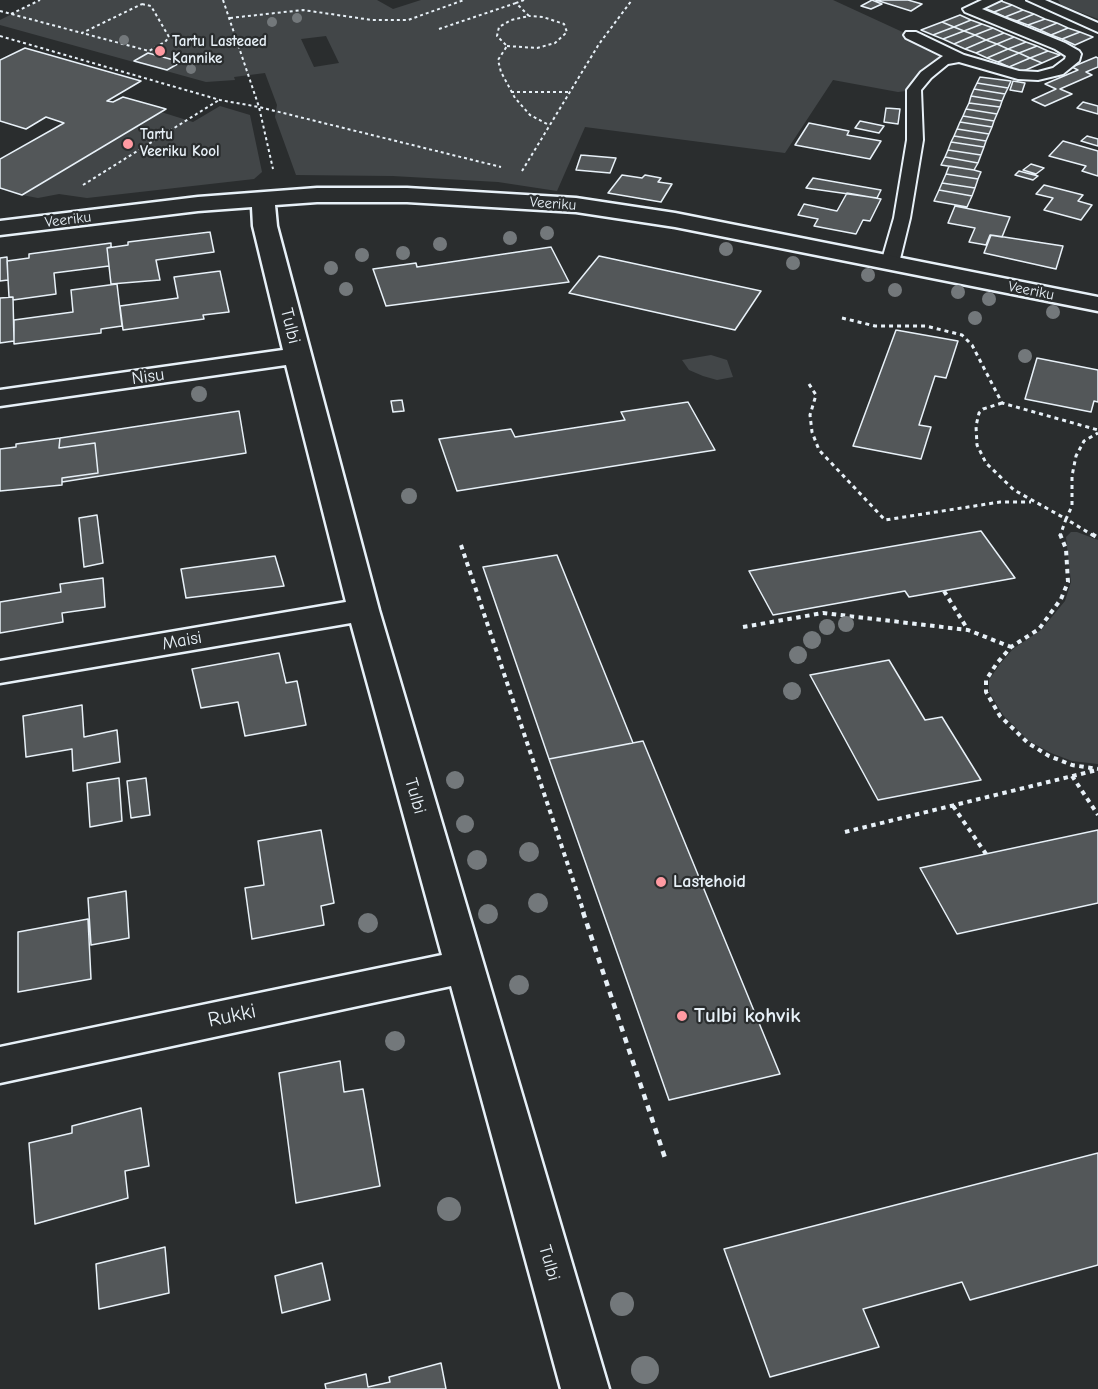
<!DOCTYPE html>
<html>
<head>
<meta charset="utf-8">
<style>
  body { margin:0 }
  canvas { display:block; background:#2a2d2e }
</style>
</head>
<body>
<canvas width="1098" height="1389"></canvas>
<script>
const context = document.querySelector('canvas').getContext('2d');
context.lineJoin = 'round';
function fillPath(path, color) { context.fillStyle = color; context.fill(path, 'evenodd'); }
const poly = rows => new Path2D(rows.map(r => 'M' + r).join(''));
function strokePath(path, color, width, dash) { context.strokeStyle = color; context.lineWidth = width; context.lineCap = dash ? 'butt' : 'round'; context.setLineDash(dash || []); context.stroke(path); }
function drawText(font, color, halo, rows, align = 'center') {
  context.font = font + ' "Comic Neue",sans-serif'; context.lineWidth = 4.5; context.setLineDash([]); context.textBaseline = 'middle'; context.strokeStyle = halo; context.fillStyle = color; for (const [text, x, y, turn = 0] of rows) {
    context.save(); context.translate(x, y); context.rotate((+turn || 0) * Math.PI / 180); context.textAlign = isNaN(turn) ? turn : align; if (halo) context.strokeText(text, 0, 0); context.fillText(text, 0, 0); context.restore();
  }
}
fillPath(poly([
  [40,0,377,0,393,9,421,0,833,0,959,58,944,60,914,90,898,92,833,80,785,153,585,127,557,191,498,182,393,176,296,175,275,117,277,105,265,73,234,77,235,80,206,82,0,25,0,20],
  [326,36,339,63,314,67,301,39],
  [1058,0,1098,0,1098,19,1061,5],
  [220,106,250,115,262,172,254,179,87,198,59,194,38,198,22,195,161,112,193,122],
  [711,355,727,360,733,377,717,380,703,376,689,370,682,360],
  [1071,532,1077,532,1098,540,1098,764,1072,761,1051,753,1029,741,1003,715,989,692,989,680,1000,664,1013,649,1041,630,1065,601,1071,582,1066,537]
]), '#424648');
const building = poly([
  [872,0,882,4,871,9,861,6,872,0],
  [876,0,908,0,922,4,911,11,876,0],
  [1001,1,1012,5,994,12,984,8,1001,1],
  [1012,5,1023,10,1005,17,994,12,1012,5],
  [1023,10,1034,14,1017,21,1005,17,1023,10],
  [1034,14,1045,19,1028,25,1017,21,1034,14],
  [960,15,971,20,954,27,942,22,960,15],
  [1045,19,1057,23,1040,30,1028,25,1045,19],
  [971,20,982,24,964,31,954,27,971,20],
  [942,22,954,27,933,35,921,30,942,22],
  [1057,23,1068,28,1051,35,1040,30,1057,23],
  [982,24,993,28,975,35,964,31,982,24],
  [954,27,964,31,943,39,933,35,954,27],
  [993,28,1004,33,986,40,975,35,993,28],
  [1068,28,1080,32,1062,39,1051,35,1068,28],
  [964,31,975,35,954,44,943,39,964,31],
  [1080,32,1093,37,1075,45,1062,39,1080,32],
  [1004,33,1014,37,997,44,986,40,1004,33],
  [975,35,986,40,965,49,954,44,975,35],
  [1014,37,1026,42,1008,49,997,44,1014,37],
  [986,40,997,44,976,53,965,49,986,40],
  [1026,42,1037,46,1019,53,1008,49,1026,42],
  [997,44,1008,49,987,58,976,53,997,44],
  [1037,46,1048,51,1030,58,1019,53,1037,46],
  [25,48,141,81,107,101,113,102,123,97,166,109,22,195,0,188,0,159,64,123,46,117,26,129,0,121,0,60,25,48],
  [1008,49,1019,53,998,62,987,58,1008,49],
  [1048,51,1060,55,1042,63,1030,58,1048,51],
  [148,53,181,62,167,70,134,61,148,53],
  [1019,53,1030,58,1009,67,998,62,1019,53],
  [1096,57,1098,58,1098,67,1086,72,1092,75,1060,89,1072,94,1045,106,1032,100,1056,89,1045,84,1078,70,1072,67,1096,57],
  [1030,58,1042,63,1021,72,1009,67,1030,58],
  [980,77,1011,81,1008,88,977,83,980,77],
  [1013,81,1025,83,1022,92,1010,90,1013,81],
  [977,83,1008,88,1005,94,974,89,977,83],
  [974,89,1005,94,1002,101,971,96,974,89],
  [971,96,1002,101,1000,107,969,103,971,96],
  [1083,102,1098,106,1098,114,1077,108,1083,102],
  [969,103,1000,107,997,114,966,109,969,103],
  [886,108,900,109,898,124,884,122,886,108],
  [966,109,997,114,994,121,963,116,966,109],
  [963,116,994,121,992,127,960,122,963,116],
  [860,121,884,126,879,133,855,128,860,121],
  [960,122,992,127,989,134,957,129,960,122],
  [809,123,849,131,847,135,881,141,870,159,795,145,809,123],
  [957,129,989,134,986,141,954,136,957,129],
  [954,136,986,141,984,147,951,142,954,136],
  [1087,136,1098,139,1098,146,1081,141,1087,136],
  [1063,141,1098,151,1098,176,1082,171,1086,166,1049,156,1063,141],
  [951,142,984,147,981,155,948,150,951,142],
  [948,150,981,155,978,163,945,157,948,150],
  [581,155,616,158,610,173,576,170,581,155],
  [945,157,978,163,974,170,941,165,945,157],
  [1031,164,1044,168,1036,174,1023,170,1031,164],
  [949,166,974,170,981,172,978,179,946,174,949,166],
  [1019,171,1038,176,1033,180,1015,175,1019,171],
  [946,174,978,179,975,188,942,183,946,174],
  [622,175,642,178,645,175,661,178,658,182,672,184,661,202,608,193,622,175],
  [813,178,881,190,877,198,806,188,813,178],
  [942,183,975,188,972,196,939,190,942,183],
  [1044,185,1083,195,1078,201,1092,205,1081,220,1044,210,1053,198,1036,194,1044,185],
  [939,190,972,196,967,207,934,201,939,190],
  [847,193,881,199,870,221,863,220,856,234,814,226,818,219,798,215,804,204,837,211,847,193],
  [955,206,1010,217,1002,237,990,235,986,245,969,242,975,228,948,223,955,206],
  [210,232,214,252,156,260,160,280,111,284,107,248,128,245,128,242,210,232],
  [991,235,1063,246,1056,269,984,253,991,235],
  [111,243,111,247,107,248,109,266,54,273,56,294,13,300,13,297,9,297,7,261,29,258,29,254,111,243],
  [551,247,569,282,386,306,373,269,416,263,417,267,551,247],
  [599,256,761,291,735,330,569,293,599,256],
  [7,257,8,280,0,281,0,258,7,257],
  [220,271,229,312,203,315,204,319,123,330,120,306,178,298,174,277,220,271],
  [117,284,122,326,101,329,101,333,14,344,14,320,73,312,71,290,117,284],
  [13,297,14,341,0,343,0,298,13,297],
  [896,330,958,341,946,378,935,376,919,425,931,427,921,459,853,446,896,330],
  [1037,358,1098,370,1098,402,1094,401,1091,412,1025,399,1037,358],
  [402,400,404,411,393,412,391,401,402,400],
  [688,402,715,450,457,491,439,439,511,429,515,437,625,420,621,412,688,402],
  [239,411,246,453,62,482,62,478,98,473,95,443,59,448,60,438,239,411],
  [60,438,59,448,95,443,98,473,62,478,62,485,0,491,0,449,16,447,16,444,60,438],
  [97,515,103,563,84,567,79,518,97,515],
  [981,531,1015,578,909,597,905,591,773,615,749,571,981,531],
  [557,555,633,743,549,759,483,567,557,555],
  [275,556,284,586,186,598,181,569,275,556],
  [103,578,105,607,62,613,63,622,0,633,0,602,61,592,60,584,103,578],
  [279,653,286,683,297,681,306,725,245,736,238,702,201,708,192,669,279,653],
  [889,660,925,720,942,717,981,780,878,800,810,675,889,660],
  [82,705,84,737,117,730,120,762,73,771,72,749,26,757,23,716,82,705],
  [643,741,780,1074,669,1100,549,759,643,741],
  [119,778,122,821,90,827,87,783,119,778],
  [146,778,150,815,131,818,127,781,146,778],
  [321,830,334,903,321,906,324,925,252,939,245,888,264,885,258,841,321,830],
  [1098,830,1098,903,957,934,920,868,1098,830],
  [126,891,129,938,91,945,88,898,126,891],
  [88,919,91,979,18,992,18,932,88,919],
  [340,1061,344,1092,363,1089,380,1186,296,1203,279,1073,340,1061],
  [141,1108,149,1166,125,1171,128,1198,35,1224,29,1143,72,1133,72,1126,141,1108],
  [1098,1153,1098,1265,970,1300,962,1282,863,1309,879,1347,770,1377,724,1249,1098,1153],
  [165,1247,169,1293,99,1309,96,1264,165,1247],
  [322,1263,330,1300,282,1313,275,1276,322,1263],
  [441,1363,446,1389,326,1389,325,1384,366,1374,368,1387,390,1382,389,1377,441,1363]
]);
fillPath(building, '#535759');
strokePath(building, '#e8f1f8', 1.5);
const lane = poly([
  [982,0,1001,0,982,9,1065,43,1079,51,1081,54,1079,61,1063,74,1038,80,1018,79,959,62,948,64,931,78,921,90,923,140,910,218,899,263,896,267,890,268,884,267,881,263,894,218,907,140,907,90,921,72,943,56,906,38,904,35,906,32,916,32,964,55,1019,71,1038,72,1053,68,1065,59,1066,56,1055,49,965,12,963,9,982,0],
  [1027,0,1045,0,1098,23,1098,32,1027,0]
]);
const street = poly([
  [317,188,407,188,576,198,675,213,1098,297,1098,311,675,227,576,212,407,202,317,202,275,205,277,226,379,610,609,1389,561,1389,451,986,0,1083,0,1047,442,955,351,623,0,683,0,661,346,602,286,365,0,406,0,390,283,350,253,226,252,207,198,211,0,235,0,221,198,197,317,188]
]);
strokePath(lane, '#e8f1f8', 4);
strokePath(street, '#e8f1f8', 5);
strokePath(poly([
  [223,0,259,107,273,169],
  [524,0,516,3,529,16,511,20,499,27,497,36,507,46,498,60,501,72,515,98,530,115,549,125],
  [142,4,151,6,169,37,165,42,149,51,82,33,142,4],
  [0,11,82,33],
  [11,14,40,0],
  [230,18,303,10,372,20,408,20,464,0],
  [439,29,516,3],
  [0,36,220,100,259,107,501,167],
  [507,46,537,48,555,43,567,32,564,24,543,17,529,16],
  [511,92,570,92],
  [522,171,599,44,632,0],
  [83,185,219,100]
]), '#e8f1f8', 2, [3, 3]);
strokePath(poly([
  [842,318,875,326,926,326,962,335,972,345,1002,403,1098,430],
  [809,384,816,395,810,415,812,432,819,450,885,520,1000,502,1031,502],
  [1002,403,983,409,979,413,976,426,977,445,986,463,1014,490,1066,519,1060,536],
  [1094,536,1066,519,1072,506,1072,476,1076,456,1084,441,1098,433]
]), '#e8f1f8', 3, [4, 4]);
strokePath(poly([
  [1060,534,1066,549,1068,582,1061,599,1039,629,1011,647,997,663,986,680,986,692,1000,716,1028,743,1049,756,1072,765,1098,769],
  [1092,534,1098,538],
  [461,545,584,913],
  [944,591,968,630],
  [743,627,823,613,968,630,1011,647],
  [1072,776,1098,815],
  [953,806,986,854],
  [845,832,1097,770]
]), '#e8f1f8', 4, [4.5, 4.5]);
strokePath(poly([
  [583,912,666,1161]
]), '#e8f1f8', 4.5, [6, 6]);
fillPath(lane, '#2a2d2e');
fillPath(street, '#2a2d2e');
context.fillStyle = '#73787b';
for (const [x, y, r] of [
  [297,18,5],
  [272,22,5],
  [124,40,5],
  [191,69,5],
  [547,233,7],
  [510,238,7],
  [440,244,7],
  [726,249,7],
  [403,253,7],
  [362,255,7],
  [793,263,7],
  [331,268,7],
  [868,275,7],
  [346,289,7],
  [895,290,7],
  [958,292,7],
  [989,299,7],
  [1053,312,7],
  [975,318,7],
  [1025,356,7],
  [199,394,8],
  [409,496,8],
  [846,624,8],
  [827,627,8],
  [812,640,9],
  [798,655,9],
  [792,691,9],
  [455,780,9],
  [465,824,9],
  [529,852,10],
  [477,860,10],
  [538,903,10],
  [488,914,10],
  [368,923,10],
  [519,985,10],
  [395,1041,10],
  [449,1209,12],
  [622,1304,12],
  [645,1370,14]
]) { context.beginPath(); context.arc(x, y, r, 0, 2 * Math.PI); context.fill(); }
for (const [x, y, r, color] of [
  [160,51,6,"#ff9aa2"],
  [128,144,6,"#ff9aa2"],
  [661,882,6,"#ff9aa2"],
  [682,1016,6,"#ff9aa2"]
]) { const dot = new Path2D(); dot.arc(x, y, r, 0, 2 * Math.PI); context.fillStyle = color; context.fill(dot); strokePath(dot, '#2a2d2e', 2); }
drawText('bold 15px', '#e8f1f8', '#2a2d2e', [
  ["Tartu Lasteaed",172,42],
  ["Kannike",172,59],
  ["Tartu",140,135],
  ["Veeriku Kool",140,152]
], 'left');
drawText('15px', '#e8f1f8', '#2a2d2e', [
  ["Veeriku",553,204,4],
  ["Veeriku",68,220,-7],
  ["Veeriku",1031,291,11]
]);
drawText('18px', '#e8f1f8', '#2a2d2e', [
  ["Tulbi",290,326,76],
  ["Nisu",148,377,-8],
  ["Maisi",182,641,-10],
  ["Tulbi",415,796,74],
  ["Tulbi",549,1263,74]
]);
drawText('bold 18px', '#e8f1f8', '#2a2d2e', [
  ["Lastehoid",673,882]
], 'left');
drawText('21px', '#e8f1f8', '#2a2d2e', [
  ["Rukki",232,1016,-12]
]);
drawText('bold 21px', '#e8f1f8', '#2a2d2e', [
  ["Tulbi kohvik",694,1016]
], 'left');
</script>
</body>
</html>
